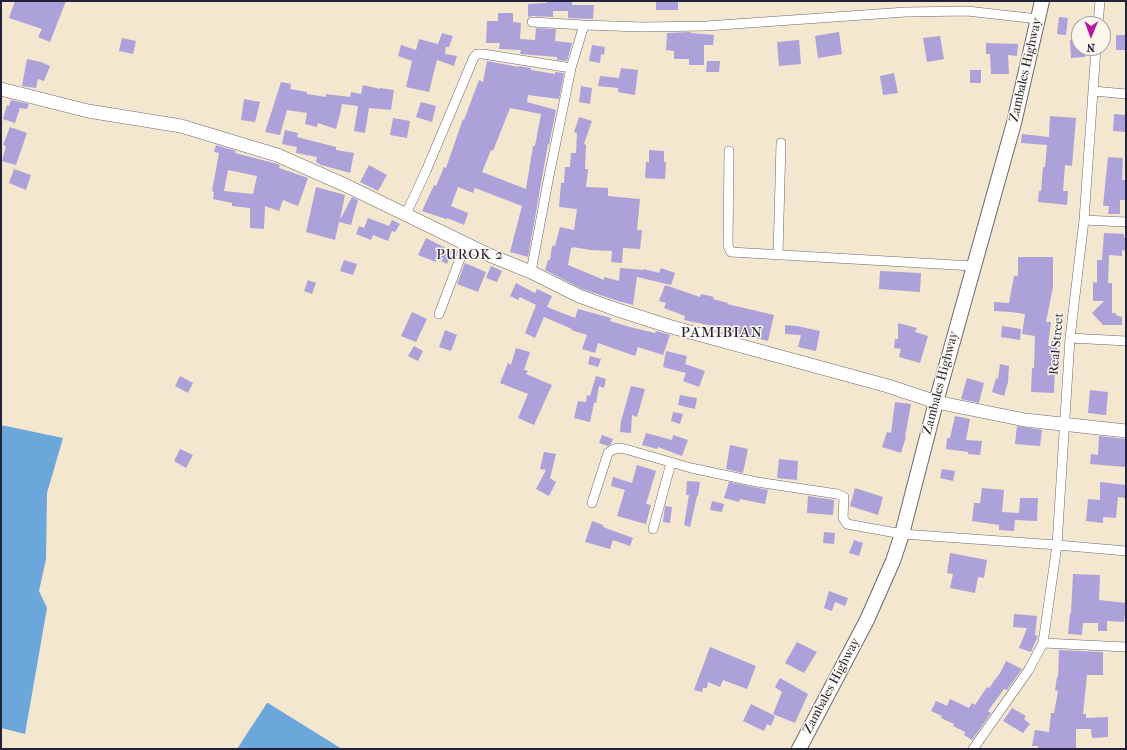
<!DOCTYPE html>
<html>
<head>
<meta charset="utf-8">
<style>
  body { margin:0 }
  #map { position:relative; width:1127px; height:750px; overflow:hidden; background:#f4e7cf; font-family:"IM FELL French Canon",serif }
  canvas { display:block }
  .frame { position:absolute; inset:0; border:2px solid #22223b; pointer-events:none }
  .north { position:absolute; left:1071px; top:16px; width:40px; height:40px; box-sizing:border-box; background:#fbf7ec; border:1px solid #a4a2a5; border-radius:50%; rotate:181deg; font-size:11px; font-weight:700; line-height:16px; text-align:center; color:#22223b }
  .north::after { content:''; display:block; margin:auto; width:14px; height:18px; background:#b5179e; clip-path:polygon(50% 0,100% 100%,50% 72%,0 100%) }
</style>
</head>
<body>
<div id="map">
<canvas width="1127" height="750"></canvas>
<div class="frame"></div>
<div class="north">N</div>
</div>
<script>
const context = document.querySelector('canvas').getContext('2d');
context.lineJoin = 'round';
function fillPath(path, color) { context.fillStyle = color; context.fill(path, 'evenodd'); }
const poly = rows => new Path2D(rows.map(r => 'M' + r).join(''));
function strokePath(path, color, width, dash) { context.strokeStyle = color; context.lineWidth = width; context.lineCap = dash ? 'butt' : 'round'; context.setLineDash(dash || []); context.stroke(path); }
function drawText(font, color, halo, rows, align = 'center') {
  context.font = font + ' "IM FELL French Canon",serif'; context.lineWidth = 3; context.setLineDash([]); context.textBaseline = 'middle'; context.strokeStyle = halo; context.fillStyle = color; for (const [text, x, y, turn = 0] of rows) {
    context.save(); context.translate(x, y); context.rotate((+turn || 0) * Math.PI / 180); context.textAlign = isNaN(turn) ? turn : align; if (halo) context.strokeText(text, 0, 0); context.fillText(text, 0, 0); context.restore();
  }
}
fillPath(poly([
  [1,425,63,438,47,493,46,559,39,591,47,608,25,734,1,728],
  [267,703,268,703,342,749,237,749]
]), '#6ca7dc');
fillPath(poly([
  [15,1,66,1,50,42,38,37,42,29,9,18],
  [547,1,572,1,572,5,594,5,593,19,568,18,568,11,553,11,553,17,532,16,528,17,528,4,547,3],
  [656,1,678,1,678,10,656,10],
  [498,13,513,13,513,22,521,23,520,39,535,40,536,28,556,29,555,41,572,43,567,61,557,60,557,57,520,54,521,50,499,49,500,43,486,43,487,21,498,21],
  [1059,17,1068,18,1066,35,1057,34],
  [691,32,691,33,714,35,713,45,704,45,704,65,689,65,689,59,674,59,674,51,666,50,667,33],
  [839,32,842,54,818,58,815,36],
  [442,33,453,36,449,47,446,47,445,54,457,56,454,66,437,60,429,92,406,87,412,61,398,56,401,45,416,50,419,39,438,44],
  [1116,35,1126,35,1126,50,1116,50],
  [940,36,944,59,927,62,923,38],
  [122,38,136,41,133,54,119,51],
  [1079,39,1079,48,1085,48,1085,57,1071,58,1070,40],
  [799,40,801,64,779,66,777,42],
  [986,43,1018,44,1017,56,1008,55,1009,74,991,74,990,54,986,54],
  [592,45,605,47,604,55,601,54,600,63,589,61],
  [27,59,41,62,50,66,44,81,38,79,36,88,22,86],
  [487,61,519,67,519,66,531,68,531,70,555,74,555,72,564,73,559,99,528,95,527,102,556,110,549,145,548,144,528,257,510,252,522,206,475,188,473,193,458,187,451,206,468,213,464,225,447,218,446,219,422,211,434,185,436,186,444,167,446,168,463,119,464,120,479,80,483,82],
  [510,108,541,114,535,146,533,146,526,189,482,172,491,150,493,151],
  [707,61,720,61,719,72,706,72],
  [621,68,638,70,635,95,618,92,618,88,598,86,600,76,619,78],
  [970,70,981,70,981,83,970,83],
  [894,73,898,93,883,95,880,76],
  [281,82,291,84,290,89,307,92,307,94,326,97,326,94,350,97,351,92,361,94,363,85,380,89,380,88,394,90,391,110,369,108,365,133,354,131,358,106,342,104,340,114,336,129,318,123,317,127,305,124,307,113,287,110,280,135,265,132],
  [581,86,592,88,590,104,579,102],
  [244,99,260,102,255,122,241,120],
  [11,100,29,104,27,109,20,108,15,123,3,119,7,105,9,106],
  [421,102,436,106,432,122,416,117],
  [1114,114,1126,115,1126,132,1113,131],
  [1050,116,1076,118,1072,166,1065,165,1063,191,1068,191,1067,205,1038,202,1039,191,1041,191,1043,167,1045,167,1047,145,1021,143,1022,134,1049,137],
  [579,117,592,121,584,144,586,145,585,169,588,169,586,187,608,188,608,196,640,199,637,230,642,230,640,249,623,248,622,263,611,262,612,251,590,250,573,247,573,248,571,248,568,265,604,280,604,277,619,281,620,268,643,270,644,269,659,273,661,268,675,273,671,285,637,277,633,305,618,301,582,289,545,270,548,260,550,260,552,246,555,246,560,227,574,230,577,209,559,207,561,183,564,183,565,167,570,167,571,153,576,153,577,133,574,132],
  [393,118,410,121,407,138,390,135],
  [10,127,27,133,16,165,2,161,6,146,3,145],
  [285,130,298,133,297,137,336,147,336,150,354,153,350,173,321,165,316,162,317,157,296,153,297,147,282,144],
  [216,145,236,151,235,153,274,163,280,165,279,168,308,178,298,206,283,200,279,211,265,206,264,229,250,228,250,208,232,206,232,203,213,199,214,192,212,191,219,153,214,152],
  [228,170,257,176,253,194,224,191],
  [649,150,664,151,664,162,666,162,665,179,645,178,646,162,649,162],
  [1108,157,1123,158,1122,180,1126,180,1126,200,1120,200,1120,214,1108,214,1109,206,1103,206],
  [369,165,387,175,378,191,360,182],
  [14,169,31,175,26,190,9,183],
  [316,187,345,195,340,220,352,197,358,200,351,225,339,222,335,240,306,232],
  [368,218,389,226,392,220,400,224,395,232,392,231,388,241,373,235,371,240,356,234,359,226,364,228],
  [1104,233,1124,234,1124,238,1126,238,1126,251,1122,250,1122,256,1109,255,1108,283,1112,283,1112,313,1116,313,1116,315,1122,317,1122,325,1103,325,1092,313,1104,301,1093,301,1093,282,1097,283,1097,260,1102,260],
  [426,238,452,251,447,264,437,259,436,262,418,255],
  [1018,257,1053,257,1053,287,1046,322,1051,322,1048,346,1058,346,1057,365,1055,364,1054,393,1031,392,1032,368,1034,368,1035,336,1022,334,1025,314,1011,312,994,311,994,302,1009,303,1014,276,1018,276],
  [344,260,357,264,353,275,340,271],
  [465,263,486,272,478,292,457,284],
  [491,266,502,271,497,282,486,278],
  [880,271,921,273,920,292,879,289],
  [308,280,316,283,312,294,304,291],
  [516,283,535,293,537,289,552,296,547,307,575,318,578,309,611,318,610,321,630,327,655,333,656,331,670,335,663,355,638,347,635,356,598,343,595,353,582,349,587,335,571,330,572,329,544,317,535,338,525,333,536,305,520,297,518,300,510,296],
  [665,285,700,297,701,294,714,297,713,299,728,303,727,304,774,315,768,341,727,331,727,329,684,320,685,316,664,308,666,303,659,301],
  [412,312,427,319,416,342,401,336],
  [898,323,917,328,915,332,928,336,920,363,899,357,901,349,894,348,895,339,898,339],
  [785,325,797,326,820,331,816,351,798,347,801,335,785,334],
  [1002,326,1021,329,1020,340,1001,337],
  [445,330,457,335,451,351,439,347],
  [414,346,423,351,418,361,408,356],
  [516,348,530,352,524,370,528,371,526,374,552,385,534,425,518,418,528,394,500,383,508,363,511,365],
  [666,351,687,356,685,364,705,371,699,387,683,381,686,373,663,367],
  [590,356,601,359,598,367,588,364],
  [1000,364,1009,366,1008,382,1004,396,992,392,996,378,998,379],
  [180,376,193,383,188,393,175,386],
  [596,376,606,379,604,388,599,386,596,403,594,403,590,422,574,418,578,401,586,402,587,395,590,396],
  [967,378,984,383,979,403,961,399],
  [631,386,645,389,637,417,632,415,631,433,620,432,621,421],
  [1090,390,1108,392,1106,415,1088,413],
  [680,395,697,398,695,409,678,405],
  [895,402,911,404,905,437,906,437,901,453,882,447,887,432,891,433],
  [673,412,683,414,680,424,671,421],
  [955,416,970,419,966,440,982,441,980,455,968,454,968,452,946,449,947,438,950,438],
  [1017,426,1042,430,1040,446,1015,444],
  [646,433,672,440,673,435,688,440,682,456,658,447,657,449,642,445],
  [602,435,613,439,611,444,608,446,599,443],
  [1099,436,1126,439,1126,467,1090,464,1091,454,1098,455],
  [730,445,748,449,743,473,726,469],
  [180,449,193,455,186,468,174,461],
  [544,452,556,454,550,478,556,482,549,496,536,489,546,470,540,469],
  [779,459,798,461,797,480,777,478],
  [637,465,656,471,646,504,651,505,646,524,617,516,625,490,611,486,613,477,632,483],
  [942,469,955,471,953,481,940,478],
  [687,481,700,482,698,496,697,496,690,527,684,525,689,495,686,495],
  [729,482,768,490,765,504,740,499,739,502,724,498],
  [1100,482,1126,485,1126,498,1118,497,1116,518,1103,517,1103,523,1086,521,1088,499,1100,500],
  [855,488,883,497,878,515,850,506],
  [982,488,1004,490,1002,512,1019,513,1020,498,1038,498,1037,521,1015,520,1014,531,999,530,999,525,972,521,974,503,980,503],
  [808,496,834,500,833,515,807,513],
  [712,501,724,504,722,512,710,510],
  [665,506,672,507,670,523,663,522],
  [592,521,603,525,603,527,633,538,630,546,613,540,610,549,585,542],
  [824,532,835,533,834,544,823,543],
  [854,540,863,543,859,556,849,553],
  [950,553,987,560,984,578,978,577,975,593,950,588,953,574,947,573],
  [1073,574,1100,575,1099,600,1126,603,1124,622,1107,621,1107,631,1098,631,1098,623,1083,623,1082,635,1068,634,1070,613,1071,613],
  [829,591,848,598,845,606,835,602,832,611,824,608],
  [1014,614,1037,616,1035,635,1038,636,1031,652,1019,648,1027,628,1013,627],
  [797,642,817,652,804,673,785,663],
  [710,647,756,666,747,689,723,680,720,687,708,682,707,688,703,688,702,692,694,690],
  [1059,650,1103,652,1103,675,1087,675,1083,714,1086,714,1086,718,1108,717,1108,737,1092,738,1091,729,1076,729,1076,749,1038,749,1038,746,1032,746,1035,730,1049,732,1051,713,1054,713,1058,691,1055,690,1057,677,1058,677],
  [1006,661,1022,669,1007,690,1004,689,988,711,991,713,972,740,964,735,965,732,953,726,954,724,941,718,942,716,931,711,936,701,947,706,950,699,969,708,972,703,975,705,987,687,989,688,1000,673],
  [780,678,808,694,795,723,773,714,782,692,775,687],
  [751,704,775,716,771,726,767,724,764,731,743,721],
  [1012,708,1026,716,1024,719,1030,724,1023,733,1003,721]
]), '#aca1d9');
const street = poly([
  [532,22,584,25,642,27,706,26,906,12,967,11,1038,19],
  [1098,24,1100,1],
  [1093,91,1126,94],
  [729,151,728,246,731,252,973,266],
  [406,214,426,171,474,57,477,54,483,54,571,68],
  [1084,220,1126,222],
  [778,255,781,143],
  [531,272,548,181,571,68,584,25],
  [439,314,466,243],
  [1070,338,1126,341],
  [592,503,608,453,612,450,618,448,625,449,691,468,757,482,837,494,844,497,843,518,847,524,902,534,1057,545,1126,551],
  [653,529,671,463],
  [1043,643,1057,545,1070,338,1084,220,1096,48],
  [973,749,1028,671,1043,643,1126,647]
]);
const secondary = poly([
  [1,89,88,111,181,126,277,155,345,185,489,255,531,272,579,296,615,309,668,326,888,386,936,402,1025,420,1126,431]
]);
const primary = poly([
  [799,749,867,620,893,561,902,534,936,402,1014,123,1042,1]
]);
strokePath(street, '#6c676f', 10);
strokePath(secondary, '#6c676f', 14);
strokePath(primary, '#6c676f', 16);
strokePath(street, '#fff', 9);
strokePath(secondary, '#fff', 13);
strokePath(primary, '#fff', 14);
drawText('13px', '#22223b', '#fbf7ec', [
  ["Zambales Highway",1026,70,-77],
  ["Real Street",1057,344,-85],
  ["Zambales Highway",941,383,-75],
  ["Zambales Highway",832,686,-62]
]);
context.letterSpacing = '1px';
drawText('14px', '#22223b', '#fbf7ec', [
  ["PUROK 2",470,256]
]);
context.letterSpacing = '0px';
context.letterSpacing = '1px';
drawText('15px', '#22223b', '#fbf7ec', [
  ["PAMIBIAN",722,333]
]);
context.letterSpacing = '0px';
</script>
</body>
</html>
